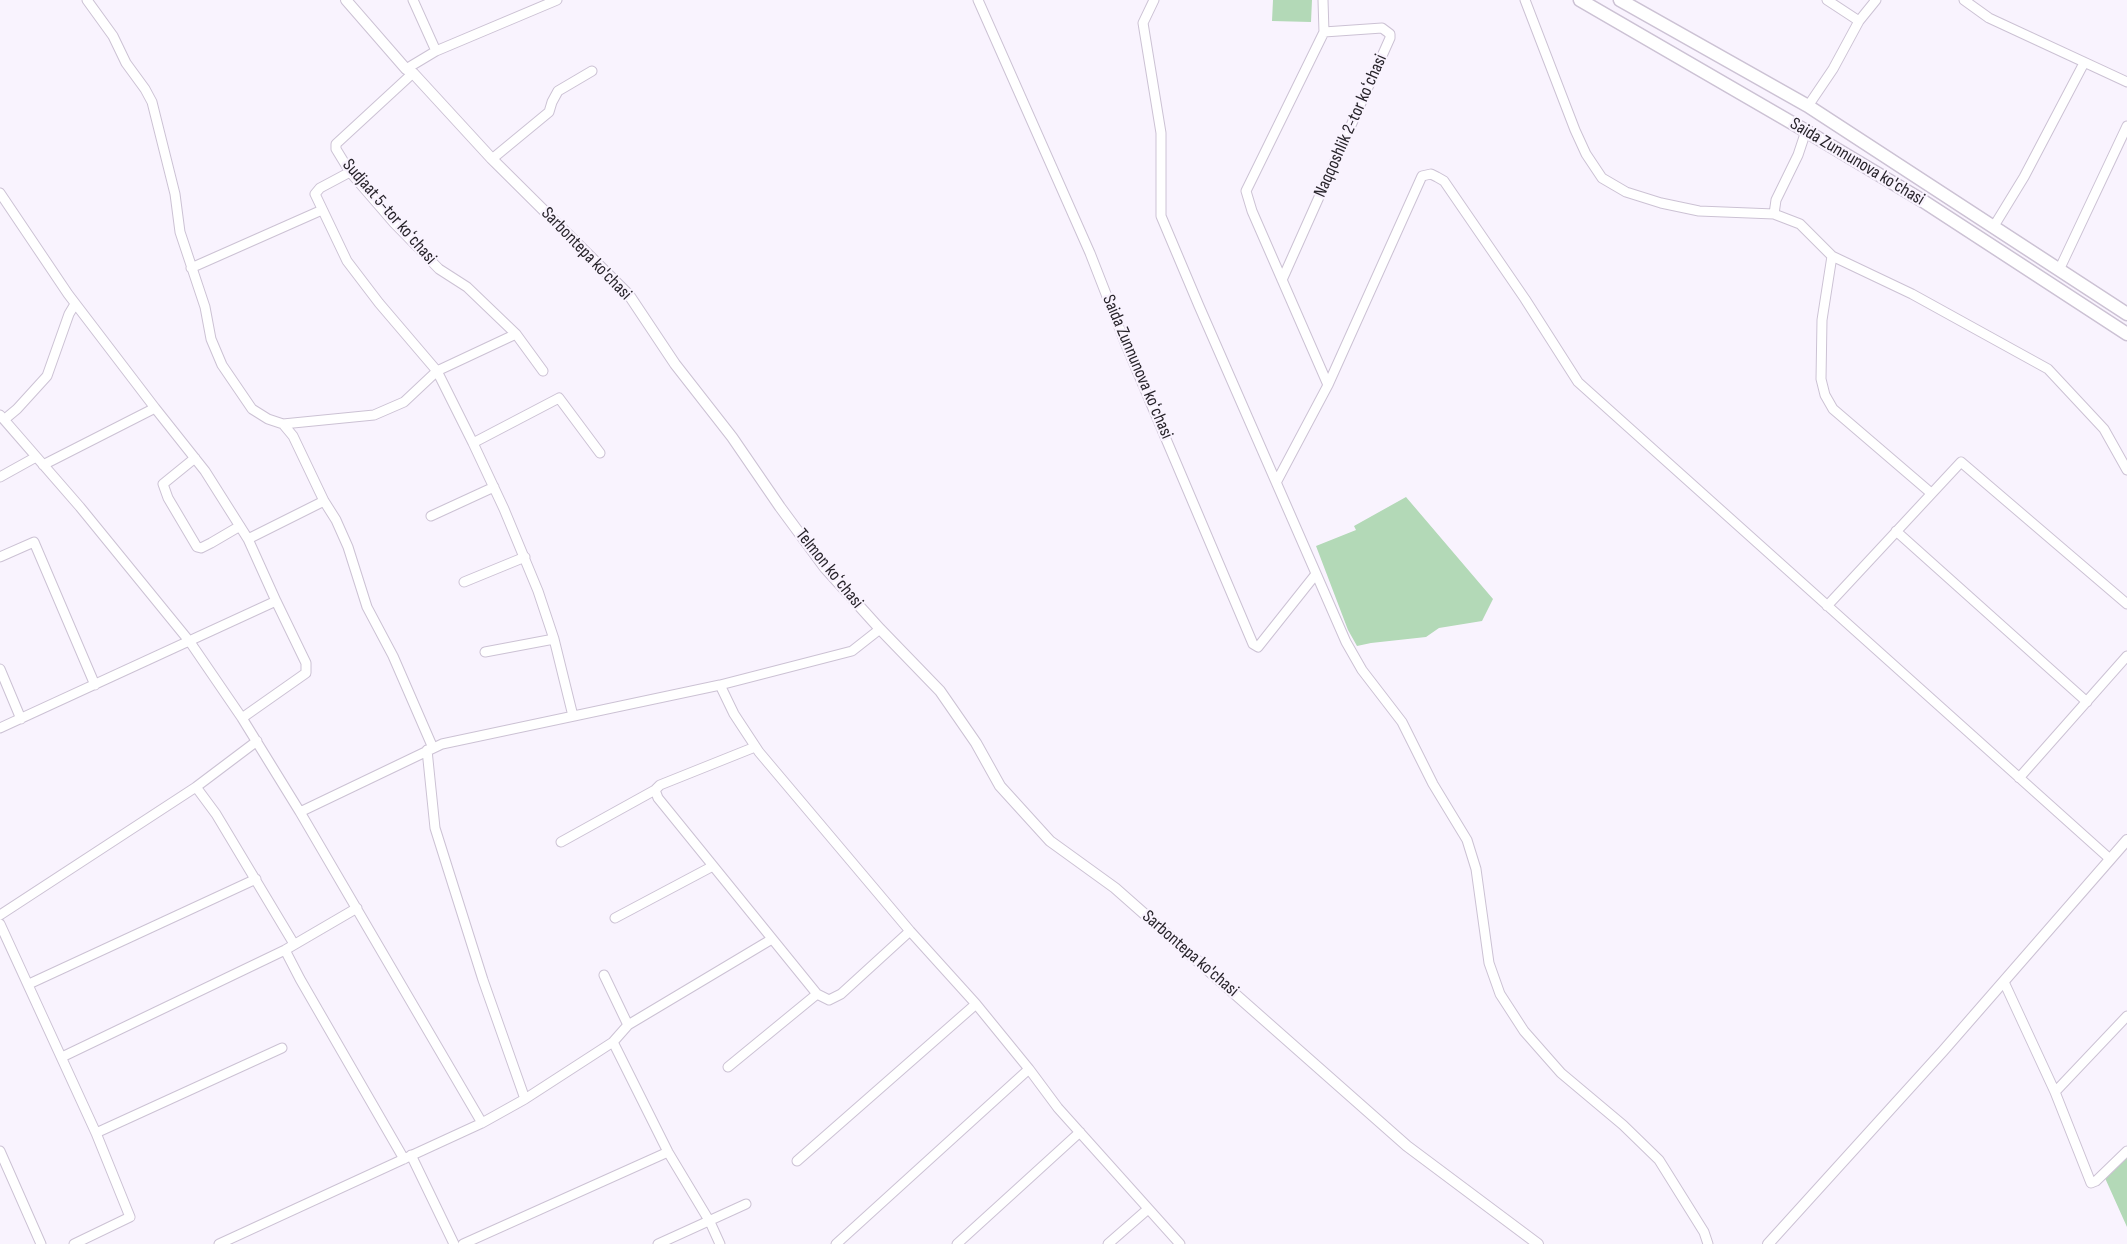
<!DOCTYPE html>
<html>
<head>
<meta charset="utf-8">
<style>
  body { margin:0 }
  canvas { display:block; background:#f9f3fe }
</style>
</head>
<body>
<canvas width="2127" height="1244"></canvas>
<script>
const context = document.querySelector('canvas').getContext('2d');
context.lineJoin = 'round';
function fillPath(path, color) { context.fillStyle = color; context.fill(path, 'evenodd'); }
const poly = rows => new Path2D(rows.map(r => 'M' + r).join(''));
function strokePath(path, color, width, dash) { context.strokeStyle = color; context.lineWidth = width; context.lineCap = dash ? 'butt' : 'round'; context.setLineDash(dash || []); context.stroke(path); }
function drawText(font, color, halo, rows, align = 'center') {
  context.font = font + ' "Sofia Sans Condensed",sans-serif'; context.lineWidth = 4.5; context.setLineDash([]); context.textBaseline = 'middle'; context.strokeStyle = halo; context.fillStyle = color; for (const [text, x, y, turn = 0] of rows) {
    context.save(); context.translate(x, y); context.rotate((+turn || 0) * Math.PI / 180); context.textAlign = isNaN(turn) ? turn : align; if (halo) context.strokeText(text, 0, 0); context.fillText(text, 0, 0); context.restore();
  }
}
fillPath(poly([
  [1273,0,1312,0,1311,22,1272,21],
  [1406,497,1493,599,1482,621,1439,628,1426,637,1371,643,1357,646,1348,630,1316,546,1356,530,1354,526],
  [2127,1157,2127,1227,2105,1178]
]), '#b3d9b7');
const minor = poly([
  [87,0,113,36,126,63,145,89,152,102,175,194,180,232,205,307,211,339,222,365,252,409,268,419,283,424,293,436,324,501,336,520,348,547,367,607,393,656,433,748],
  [413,0,436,51],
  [978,0,1090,253,1124,340,1253,644,1258,647,1316,574],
  [1154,0,1143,23,1161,133,1161,216,1199,306,1346,642,1362,670,1402,722,1433,784,1467,840,1476,869,1489,963,1500,994,1524,1031,1561,1073,1623,1125,1659,1160,1704,1232,1708,1244],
  [1323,0,1324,32,1246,191,1252,211,1328,385],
  [1525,0,1575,130,1586,154,1602,178,1626,192,1661,203,1699,211,1774,214,1800,224,1832,256,1912,294,2048,369,2104,429,2127,470],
  [1827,0,1859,21],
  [1964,0,1989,18,2127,82],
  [406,69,436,51,557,0],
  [413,73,336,144,336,149,350,172,394,223,439,269,467,287,516,334,543,371],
  [1808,106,1833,69,1859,21,1876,0],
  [492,159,549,112,552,102,558,91,592,71],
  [350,172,320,188,315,194,347,261,379,303,437,371,473,443,504,509,538,591,554,639,573,716],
  [0,193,68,294,155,408],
  [1774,214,1776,200,1798,155,1806,131],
  [1994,226,2024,177,2084,63],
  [1832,256,1822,320,1821,379,1825,395,1833,409,1931,493],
  [191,268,322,210],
  [2060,268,2127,126],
  [1282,280,1390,38,1390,34,1382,28,1324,32],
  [0,415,80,507,190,642,242,718,300,812,482,1123],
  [5,419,17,409,47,376,69,314,75,304],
  [283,424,374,415,404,402,437,371,516,334],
  [473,443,559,398,600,453],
  [195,458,163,484,168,498,197,547,201,548,211,543,240,526],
  [43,465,155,408,205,471,248,539],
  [0,477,36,457],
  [1277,481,1328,385,1422,176,1431,174,1437,177,1444,181,1525,299,1578,382,2110,859],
  [431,516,494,487],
  [1896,531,2087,702],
  [0,557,34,542,95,685],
  [464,582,525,557],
  [1827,606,1961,462,2127,604],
  [485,652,554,639],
  [0,669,21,719],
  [720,685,734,714,759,752,910,931,976,1004,1029,1069,1058,1108,1180,1244],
  [242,718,306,673,306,663,276,601],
  [0,728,276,601,248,539,324,501],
  [755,747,660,785,655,790,658,798,817,994,829,1000,841,994,910,931],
  [427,750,435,828,483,980,525,1099],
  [2019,778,2127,656],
  [196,787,216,814,294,944],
  [300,812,442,744,720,685,852,651,880,629],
  [561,842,655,790],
  [0,915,196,787,257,741],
  [615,918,713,866],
  [0,924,96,1133,130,1217,74,1244],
  [285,950,300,979,404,1159],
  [604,975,628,1025],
  [2004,982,2055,1092,2091,1183,2096,1181,2127,1151],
  [29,984,256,879],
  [613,1042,668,1152,710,1222,720,1244],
  [62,1057,285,950,357,908],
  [728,1067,817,994],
  [2055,1092,2127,1016],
  [96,1133,282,1048],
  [0,1151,41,1244],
  [411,1155,454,1244],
  [797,1161,976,1004],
  [219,1244,482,1123,525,1099,613,1042,628,1025,772,939],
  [463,1244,668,1152],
  [658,1244,746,1204],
  [836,1244,1029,1069],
  [957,1244,1080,1132],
  [1108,1244,1148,1209]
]);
const tertiary = poly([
  [346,0,406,69,413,73,492,159,629,295,675,364,732,437,780,507,825,568,880,629,940,691,976,743,1000,786,1050,841,1115,888,1407,1146,1538,1244],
  [1768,1244,1943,1051,2127,840]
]);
const secondary = poly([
  [1580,0,1806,131,1923,201,2127,334],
  [1620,0,1808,106,2127,314]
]);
strokePath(minor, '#ccc2d4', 11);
strokePath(tertiary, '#ccc2d4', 12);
strokePath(secondary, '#ccc2d4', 15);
strokePath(minor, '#fff', 9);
strokePath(tertiary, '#fff', 10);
strokePath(secondary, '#fff', 12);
drawText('18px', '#28242b', '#f9f3fe', [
  ["Naqqoshlik 2-tor koʻchasi",1351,126,-66],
  ["Saida Zunnunova ko'chasi",1857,162,31],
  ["Sudjaat 5-tor koʻchasi",389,212,49],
  ["Sarbontepa ko'chasi",586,254,46],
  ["Saida Zunnunova koʻchasi",1137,367,67],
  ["Telmon koʻchasi",829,569,51],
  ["Sarbontepa ko'chasi",1190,954,41]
]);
</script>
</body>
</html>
